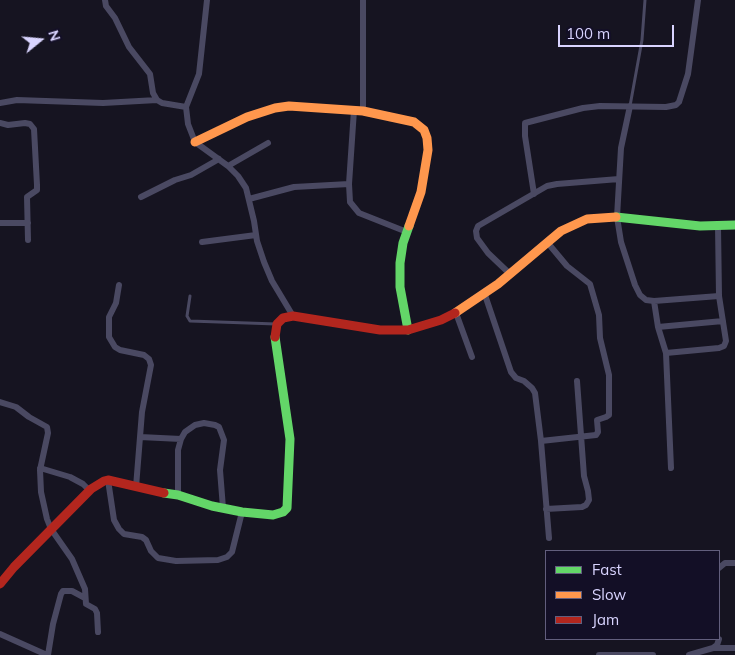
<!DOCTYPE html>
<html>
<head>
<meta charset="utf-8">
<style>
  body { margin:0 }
  #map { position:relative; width:735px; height:655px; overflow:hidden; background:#161421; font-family:Mulish,sans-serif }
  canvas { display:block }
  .legend { position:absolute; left:545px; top:550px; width:175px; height:90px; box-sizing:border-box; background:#130f26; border:1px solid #625e7d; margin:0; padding:6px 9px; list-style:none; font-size:15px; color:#d9d4ff }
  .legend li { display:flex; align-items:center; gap:10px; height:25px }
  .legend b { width:25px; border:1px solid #625e7d }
  .north { position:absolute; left:15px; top:15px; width:50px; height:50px; -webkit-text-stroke:4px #130f26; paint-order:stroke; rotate:73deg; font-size:14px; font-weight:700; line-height:20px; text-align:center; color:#d9d4ff }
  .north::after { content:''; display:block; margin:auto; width:18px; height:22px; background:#d9d4ff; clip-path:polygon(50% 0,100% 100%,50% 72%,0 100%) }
  .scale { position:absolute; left:558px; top:25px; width:116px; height:22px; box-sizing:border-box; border:2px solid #d9d4ff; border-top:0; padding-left:6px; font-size:15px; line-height:18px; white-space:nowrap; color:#d9d4ff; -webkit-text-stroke:4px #130f26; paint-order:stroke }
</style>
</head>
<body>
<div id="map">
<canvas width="735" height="655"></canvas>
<ul class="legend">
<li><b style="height:6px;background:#63d668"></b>Fast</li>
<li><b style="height:6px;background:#ff974d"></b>Slow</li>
<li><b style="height:6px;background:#b3261e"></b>Jam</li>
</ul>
<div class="north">N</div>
<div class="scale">100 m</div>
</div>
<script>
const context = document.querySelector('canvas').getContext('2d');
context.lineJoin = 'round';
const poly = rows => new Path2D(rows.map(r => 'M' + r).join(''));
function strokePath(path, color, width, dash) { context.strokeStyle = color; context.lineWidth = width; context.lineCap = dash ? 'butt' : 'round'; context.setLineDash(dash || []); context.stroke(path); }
strokePath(poly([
  [630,106,642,40,645,0],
  [190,296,187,316,190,321,276,324]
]), '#4a4962', 3);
strokePath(poly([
  [105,0,106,6,115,18,129,47,150,74,153,93,157,100,162,103,186,107],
  [207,0,199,74,186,107,188,124,195,142,228,166,238,176,246,188,254,221,257,241,264,262,272,281,293,316],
  [363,0,363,111],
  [0,103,17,100,103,103,157,100],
  [630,106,621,148,617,217,621,242,635,285,640,295,646,300,654,301,719,296],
  [354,110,349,184,350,202,359,213,407,232],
  [0,123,8,125,25,123,30,124,34,129,37,185,37,190,27,197,28,240],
  [228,166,268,143],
  [534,194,525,136,525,123,583,108,600,106,666,107,676,105,679,102,688,74,698,0],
  [141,197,175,180,191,175,219,159],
  [249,199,294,187,349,184],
  [0,223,28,223],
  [202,242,256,235],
  [510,274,488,253,477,238,476,231,478,226,547,186,557,184,619,179],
  [119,285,116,303,109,317,109,337,115,347,120,350,144,355,149,359,151,365,142,412,136,487],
  [485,295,511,372,516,378,524,381,532,388,535,393,541,441,549,538],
  [654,301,658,327,666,353,671,468],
  [456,313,472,357],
  [658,327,723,321],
  [666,353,719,348,724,346,726,341,719,296,718,226],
  [0,402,16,407,29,417,47,427,48,433,40,470,41,492,47,519,51,529,72,559,85,589,86,604,95,609,97,613,98,632],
  [140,437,181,439],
  [541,441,596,435,598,432,597,420,606,417,609,415,609,375,600,338,599,315,590,284,567,266,547,242],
  [40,468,70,477,83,484,90,491],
  [108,480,114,520,119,529,124,534,142,537,146,540,151,551,158,558,176,561,218,560,227,557,232,552,242,512],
  [178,495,178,450,181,439,185,432,195,425,204,423,215,425,219,427,224,440,220,470,223,508],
  [546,509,582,507,586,505,589,500,588,491,584,476,577,381],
  [719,568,725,563,735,563],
  [0,634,47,655],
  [713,648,735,648],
  [48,655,53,624,61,594,63,591,72,591,85,598],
  [599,655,653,655],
  [689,655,713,648,717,645,719,639]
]), '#4a4962', 6);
strokePath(poly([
  [616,217,700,226,735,225],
  [408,330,400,287,400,263,403,243,409,226],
  [164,493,178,495,212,506,242,512,273,515,283,512,287,508,290,439,275,337]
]), '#63d668', 9);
strokePath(poly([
  [195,142,247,117,275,108,289,106,363,111,414,122,424,130,427,138,428,150,421,192,409,226],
  [455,313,498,284,561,231,587,219,616,217]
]), '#ff974d', 9);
strokePath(poly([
  [275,337,277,324,283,318,293,316,380,330,408,330,441,320,455,313],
  [0,584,14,567,91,489,104,481,108,480,164,493]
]), '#b3261e', 9);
</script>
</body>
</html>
